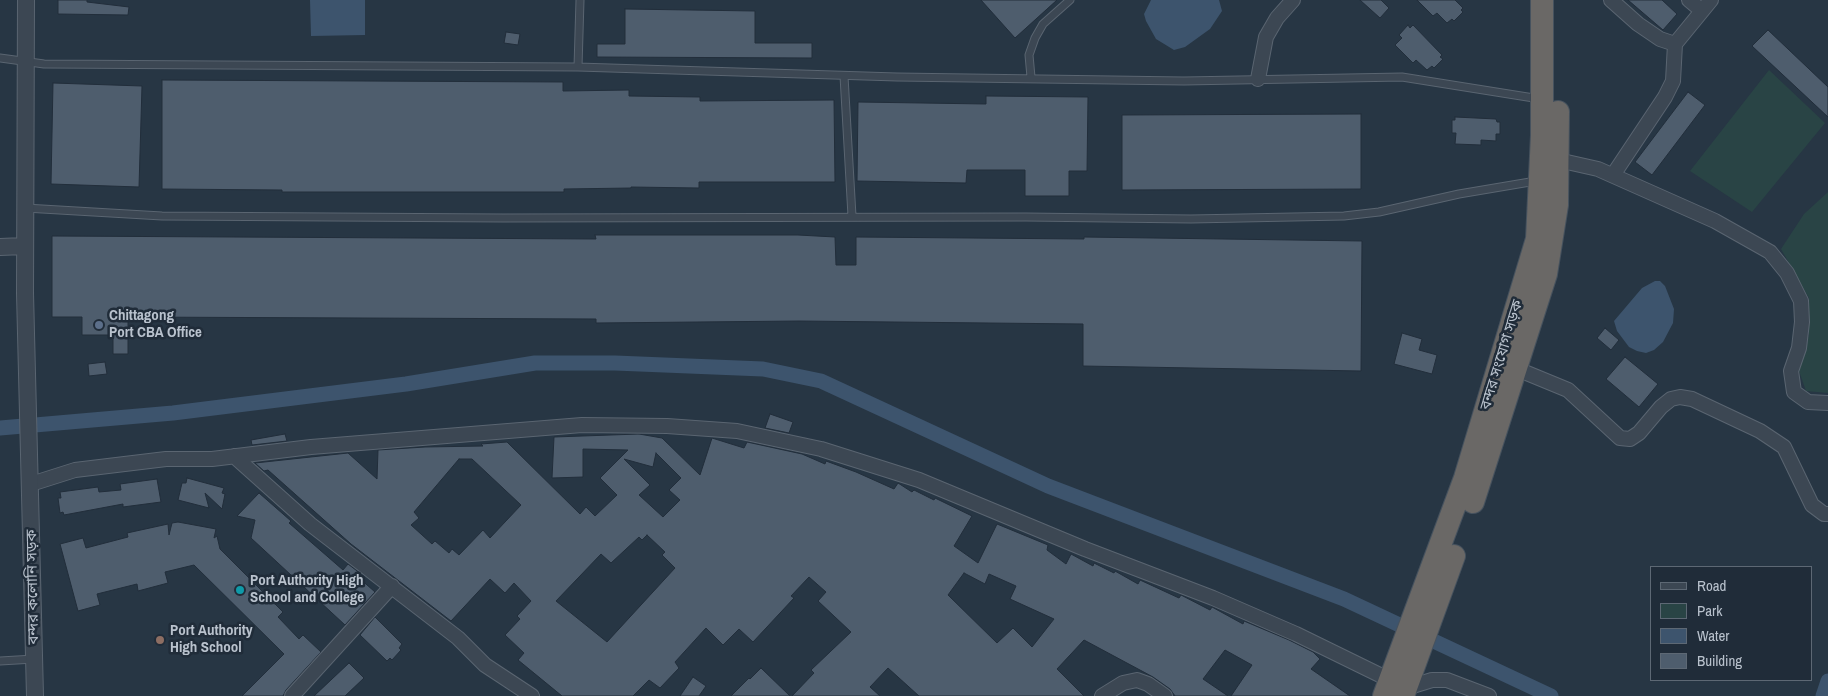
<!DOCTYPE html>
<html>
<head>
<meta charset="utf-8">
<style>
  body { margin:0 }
  #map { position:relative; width:1828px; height:696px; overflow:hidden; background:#273644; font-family:"Archivo Narrow",sans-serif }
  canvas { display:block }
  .legend { position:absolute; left:1650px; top:566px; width:162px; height:115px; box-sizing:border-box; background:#202c39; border:1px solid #5d6874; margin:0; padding:6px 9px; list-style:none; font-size:15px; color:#b9c2cd }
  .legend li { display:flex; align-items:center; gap:10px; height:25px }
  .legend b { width:25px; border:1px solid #5d6874 }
</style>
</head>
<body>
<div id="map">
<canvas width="1828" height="696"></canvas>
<ul class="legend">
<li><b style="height:6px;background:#3c4753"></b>Road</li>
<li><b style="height:14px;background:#294445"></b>Park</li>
<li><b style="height:14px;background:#3d546d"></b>Water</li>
<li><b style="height:14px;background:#4e5d6d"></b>Building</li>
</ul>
</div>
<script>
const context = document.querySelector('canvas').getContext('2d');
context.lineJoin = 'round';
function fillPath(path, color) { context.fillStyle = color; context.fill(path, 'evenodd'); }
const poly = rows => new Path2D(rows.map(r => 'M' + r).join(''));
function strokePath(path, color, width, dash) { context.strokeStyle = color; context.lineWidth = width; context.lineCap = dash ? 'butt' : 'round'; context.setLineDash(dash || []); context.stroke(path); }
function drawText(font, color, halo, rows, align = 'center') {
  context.font = font + ' "Archivo Narrow","Noto Sans Bengali",sans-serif'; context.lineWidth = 5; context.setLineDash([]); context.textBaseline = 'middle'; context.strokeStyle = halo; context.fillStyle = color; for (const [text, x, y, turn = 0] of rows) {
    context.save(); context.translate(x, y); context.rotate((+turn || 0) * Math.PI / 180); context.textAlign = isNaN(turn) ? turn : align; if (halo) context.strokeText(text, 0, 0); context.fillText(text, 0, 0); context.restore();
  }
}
fillPath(poly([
  [1769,70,1825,123,1752,212,1690,171],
  [1828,192,1828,393,1806,391,1799,371,1809,335,1809,298,1781,249,1804,214]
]), '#294445');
fillPath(poly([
  [310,0,365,0,365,35,311,36],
  [1151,0,1219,0,1222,11,1210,29,1185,47,1174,50,1156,39,1146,21,1144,14],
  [1655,281,1660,281,1665,286,1674,309,1673,323,1663,342,1654,350,1646,353,1637,351,1629,347,1617,331,1614,321,1642,288]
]), '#3d546d');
strokePath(poly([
  [0,428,173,413,406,384,535,363,615,363,763,369,821,381,1048,486,1344,599,1551,696],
  [1823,696,1828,681]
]), '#3d546d', 15);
const building = poly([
  [58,0,87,0,87,2,129,7,128,15,58,14,58,0],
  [981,0,1057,0,1015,38,981,0],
  [1360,0,1381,0,1389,8,1380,18,1360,0],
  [1417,0,1455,0,1463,8,1461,10,1463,12,1454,21,1452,19,1447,23,1437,13,1433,16,1417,0],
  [1628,0,1662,0,1677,14,1663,30,1628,0],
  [625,9,755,11,755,43,812,43,812,58,597,57,597,44,625,44,625,9],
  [1408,25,1410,28,1413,25,1442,55,1440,57,1443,59,1434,68,1432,66,1427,70,1416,60,1413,63,1395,45,1402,38,1399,35,1408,25],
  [1768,30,1828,87,1828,117,1752,46,1768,30],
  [506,32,520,34,518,45,504,43,506,32],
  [162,80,563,82,563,91,629,90,629,96,700,97,700,101,834,100,835,182,699,182,699,188,631,187,631,188,564,189,564,192,282,192,282,190,162,189,162,80],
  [53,83,142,86,139,187,51,184,53,83],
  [1688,92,1705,105,1652,175,1635,162,1688,92],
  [986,96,1088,97,1087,171,1069,171,1069,196,1025,196,1025,170,967,170,966,183,857,181,858,102,986,104,986,96],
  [1361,114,1361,189,1122,190,1122,115,1361,114],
  [1455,117,1496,119,1497,122,1500,122,1500,134,1496,134,1496,141,1481,140,1481,145,1455,144,1456,133,1452,133,1452,120,1455,120,1455,117],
  [595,235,798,235,835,237,836,265,856,265,856,237,1084,239,1084,237,1362,241,1361,371,1083,366,1083,324,799,321,596,323,596,319,128,317,128,354,113,354,113,335,82,335,82,317,52,317,52,236,596,239,595,235],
  [1605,328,1619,340,1611,350,1597,338,1605,328],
  [1402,333,1422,339,1419,350,1437,355,1432,374,1394,364,1402,333],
  [1625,357,1658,384,1639,407,1606,379,1625,357],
  [105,362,107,374,89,376,88,364,105,362],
  [770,414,793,422,789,433,765,428,770,414],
  [285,434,287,441,252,445,251,440,285,434],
  [639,434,662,438,700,475,712,438,744,448,747,442,802,454,825,464,826,461,856,472,894,489,898,483,912,492,914,490,934,500,935,498,972,516,954,546,978,563,997,524,1048,545,1047,550,1066,564,1071,554,1093,566,1094,563,1114,573,1115,571,1138,584,1140,580,1179,598,1181,595,1210,610,1212,607,1243,624,1244,621,1289,640,1313,652,1320,659,1311,669,1350,696,1231,696,1252,665,1225,650,1203,679,1228,696,1175,696,1170,689,1153,677,1084,640,1057,669,1084,696,919,696,888,668,870,687,880,696,792,696,814,673,811,670,851,632,818,601,826,592,809,577,791,596,794,598,753,642,739,629,723,645,706,628,675,662,679,668,660,688,649,680,633,696,562,696,518,660,524,653,505,635,520,619,517,616,531,601,514,583,505,593,490,579,451,621,351,544,268,470,264,471,255,463,348,453,377,479,378,450,425,447,483,446,481,444,507,442,580,514,586,507,595,516,617,495,600,478,628,450,583,449,583,477,552,478,554,437,639,434],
  [656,453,681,478,669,490,680,500,663,517,639,495,650,485,624,459,653,467,656,453],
  [459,459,472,459,521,505,490,538,483,530,459,555,452,549,449,553,435,541,432,544,411,525,419,518,414,512,459,459],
  [647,535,665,552,662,555,675,568,607,642,556,601,601,554,611,563,639,537,642,540,647,535],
  [964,573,985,584,989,574,1016,586,1010,599,1054,619,1032,647,1013,628,997,643,948,595,964,573],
  [187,478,224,488,222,493,225,494,222,509,205,493,209,508,178,500,182,483,186,483,187,478],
  [157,479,161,502,123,507,123,504,64,515,63,512,60,513,58,498,61,498,60,492,98,487,99,492,121,490,120,484,157,479],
  [259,493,291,521,289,523,343,570,348,564,361,574,358,577,375,592,345,625,251,538,255,520,237,516,259,493],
  [178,522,216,529,214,538,217,536,220,549,283,612,278,617,299,639,303,635,321,652,286,690,283,696,242,696,284,654,194,565,165,572,168,583,138,591,137,584,97,594,100,605,78,611,60,544,83,538,86,548,128,537,127,533,168,524,169,535,172,523,178,522],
  [375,617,402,644,399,648,401,650,392,660,390,658,387,661,360,635,375,617],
  [349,663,364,678,345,696,314,696,349,663],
  [761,668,790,696,731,696,749,678,750,679,761,668],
  [693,677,706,686,699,696,680,696,693,677]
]);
fillPath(building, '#4e5d6d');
strokePath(building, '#222e3b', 1);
const service = poly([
  [0,58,44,64,578,67,897,77,1184,81,1402,77,1540,99],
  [578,67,580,0],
  [844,76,852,216],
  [1031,77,1029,55,1035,38,1043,24,1070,0],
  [25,208,162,216,503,218,1026,217,1191,219,1344,216,1379,212,1459,194,1536,181],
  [0,661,34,659]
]);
const minor = poly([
  [1611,0,1638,24,1660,39,1675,44],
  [1689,0,1702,11],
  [1258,79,1266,37,1277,18,1293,0],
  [1558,160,1598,169,1715,221,1770,252,1787,273,1801,301,1802,322,1799,348,1791,371,1794,392,1808,402,1828,403],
  [1613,175,1665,97,1673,81,1675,44,1711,0],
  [1517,369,1568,390,1620,438,1630,439,1639,433,1661,407,1671,399,1680,397,1692,399,1760,431,1784,447,1812,505,1824,514,1828,514],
  [234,456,310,524,458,638,485,665,532,696],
  [31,484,75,470,166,459,212,459,311,447,582,425,667,426,737,431,821,449,919,480,1085,549,1213,598,1296,634,1390,680],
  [1406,688,1432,680,1447,680,1489,696],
  [292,696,392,586],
  [1102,696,1123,683,1137,680,1148,684,1165,696]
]);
const tertiary = poly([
  [26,0,25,293,35,696],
  [0,247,24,246]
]);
const trunk = poly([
  [1473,502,1546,274,1557,205,1558,112],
  [1384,696,1465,478,1537,239,1542,135,1542,0],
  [1403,696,1454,556]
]);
strokePath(service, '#5a6571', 9);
strokePath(minor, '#5a6571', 16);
strokePath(tertiary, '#5a6571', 18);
strokePath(trunk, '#46525e', 24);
strokePath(service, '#3c4753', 7);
strokePath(minor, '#3c4753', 14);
strokePath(tertiary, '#3c4753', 16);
strokePath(trunk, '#6a6866', 22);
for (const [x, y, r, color] of [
  [99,325,5,"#5c6f8a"],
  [240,590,5,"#0f9aa8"],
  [160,640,5,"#8d6e63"]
]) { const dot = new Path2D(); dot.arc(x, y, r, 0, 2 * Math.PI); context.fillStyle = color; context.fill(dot); strokePath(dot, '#202c39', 2); }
drawText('bold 15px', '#b9c2cd', '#202c39', [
  ["Chittagong",109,316],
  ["Port CBA Office",109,333],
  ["Port Authority High",250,581],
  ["School and College",250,598],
  ["Port Authority",170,631],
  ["High School",170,648]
], 'left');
drawText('15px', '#b9c2cd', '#202c39', [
  ["বন্দর সংযোগ সড়ক",1502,355,-73],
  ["বন্দর কলোনি সড়ক",33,587,-91]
]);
</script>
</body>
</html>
